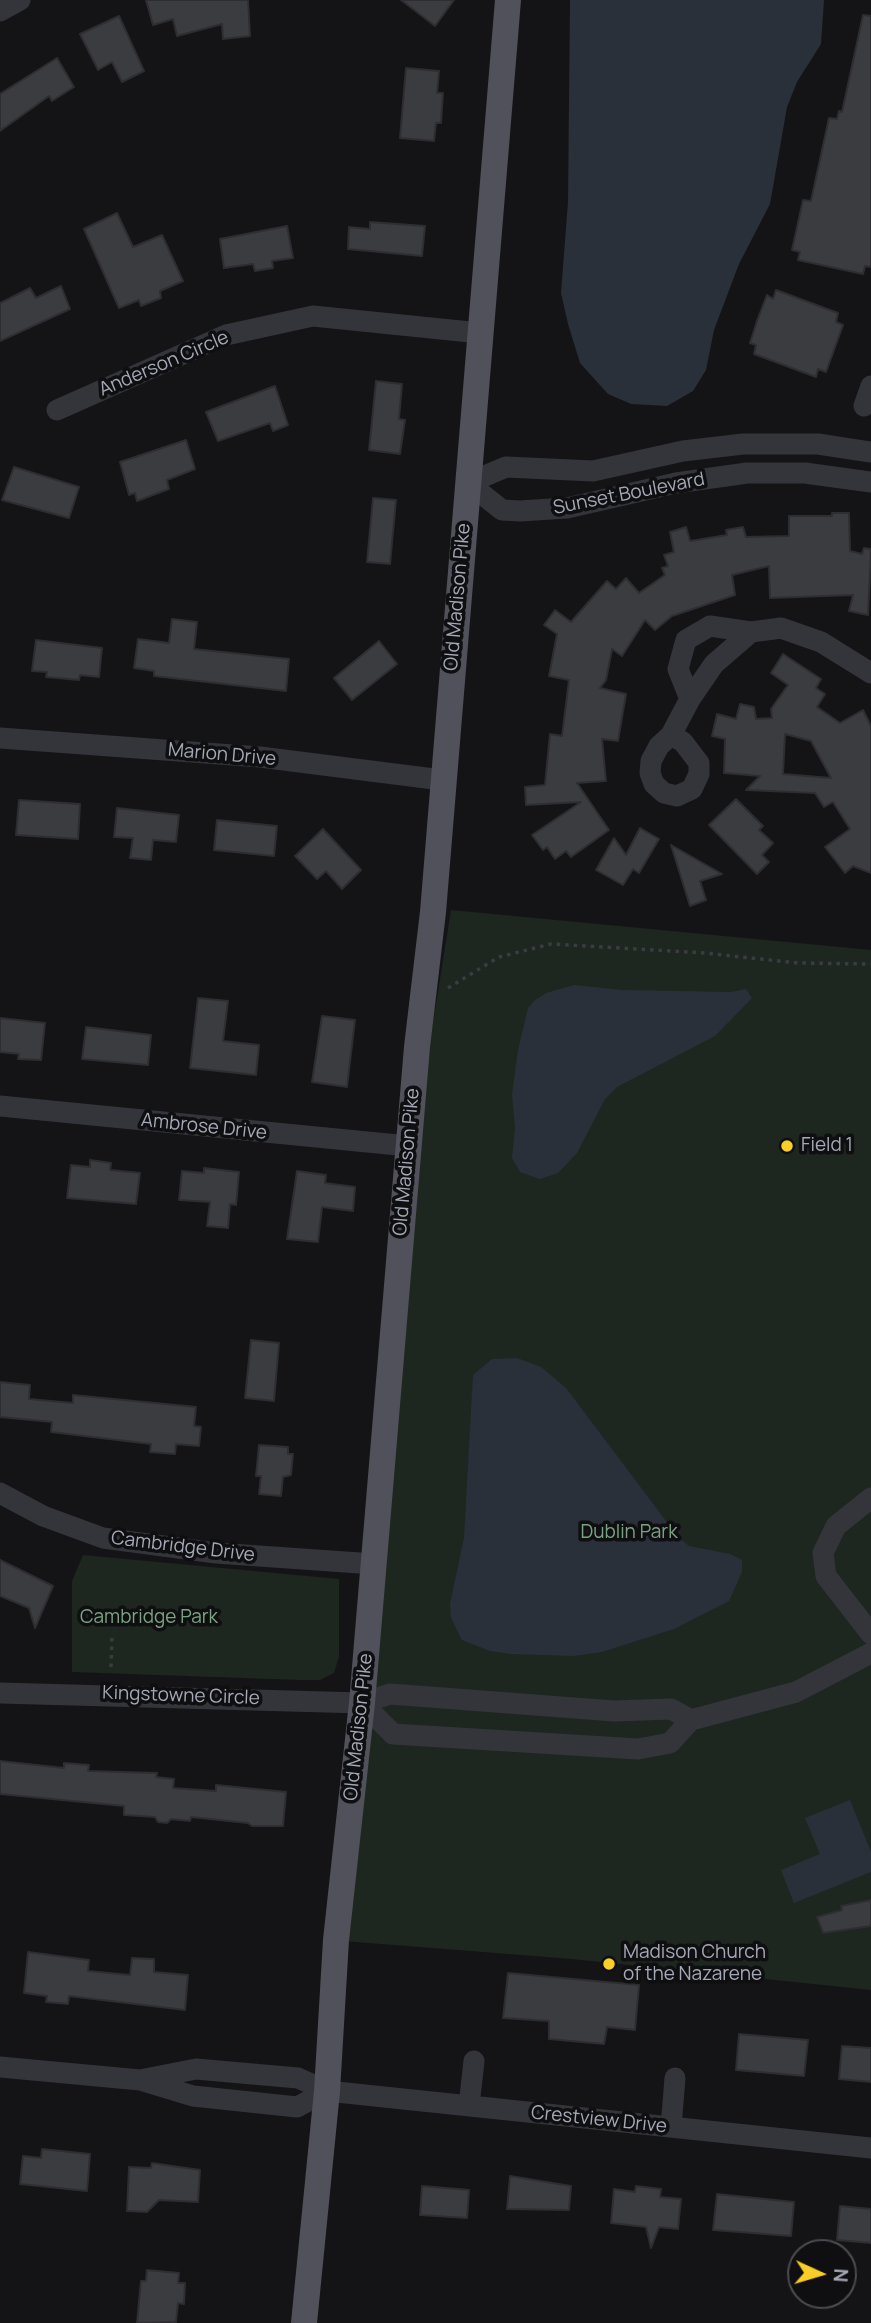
<!DOCTYPE html>
<html>
<head>
<meta charset="utf-8">
<style>
  body { margin:0 }
  #map { position:relative; width:871px; height:2323px; overflow:hidden; background:#141416; font-family:Manrope,sans-serif }
  canvas { display:block }
  .north { position:absolute; left:787px; top:2239px; width:70px; height:70px; box-sizing:border-box; background:#0f0f11; border:2px solid #4b4c53; border-radius:50%; rotate:94deg; font-size:19px; font-weight:700; line-height:28px; text-align:center; color:#a5a8b6 }
  .north::after { content:''; display:block; margin:auto; width:24px; height:32px; background:#f9ce28; clip-path:polygon(50% 0,100% 100%,50% 72%,0 100%) }
</style>
</head>
<body>
<div id="map">
<canvas width="871" height="2323"></canvas>
<div class="north">N</div>
</div>
<script>
const context = document.querySelector('canvas').getContext('2d');
context.lineJoin = 'round';
function fillPath(path, color) { context.fillStyle = color; context.fill(path, 'evenodd'); }
const poly = rows => new Path2D(rows.map(r => 'M' + r).join(''));
function strokePath(path, color, width, dash) { context.strokeStyle = color; context.lineWidth = width; context.lineCap = dash ? 'butt' : 'round'; context.setLineDash(dash || []); context.stroke(path); }
function drawText(font, color, halo, rows, align = 'center') {
  context.font = font + ' Manrope,sans-serif'; context.lineWidth = 7; context.setLineDash([]); context.textBaseline = 'middle'; context.strokeStyle = halo; context.fillStyle = color; for (const [text, x, y, turn = 0] of rows) {
    context.save(); context.translate(x, y); context.rotate((+turn || 0) * Math.PI / 180); context.textAlign = isNaN(turn) ? turn : align; if (halo) context.strokeText(text, 0, 0); context.fillText(text, 0, 0); context.restore();
  }
}
fillPath(poly([
  [451,910,871,950,871,1990,572,1959,343,1941,428,1054],
  [83,1555,339,1579,339,1657,334,1673,320,1680,301,1680,72,1672,72,1581]
]), '#1e2620');
fillPath(poly([
  [570,0,824,0,821,44,797,82,787,107,770,204,739,264,714,330,706,370,693,391,667,406,631,404,608,394,580,363,568,324,561,293,568,202],
  [574,985,622,990,731,992,746,989,752,998,715,1036,617,1087,605,1099,577,1153,558,1173,540,1179,520,1172,512,1158,515,1127,512,1094,518,1050,528,1008,534,1001,546,993],
  [517,1358,541,1367,566,1388,678,1537,689,1546,730,1554,742,1560,742,1572,729,1601,674,1629,602,1652,574,1656,511,1654,490,1651,462,1640,451,1618,450,1604,464,1538,473,1375,492,1359],
  [850,1800,871,1852,871,1872,794,1903,781,1870,820,1854,805,1818]
]), '#29303a');
const building = poly([
  [146,0,248,0,250,36,223,39,222,24,177,36,173,19,153,25,146,0],
  [401,0,454,0,435,26,401,0],
  [863,15,871,16,871,267,865,266,863,274,798,260,800,252,792,250,803,200,811,201,829,118,837,119,839,111,842,112,863,15],
  [119,16,144,71,122,82,112,62,98,70,80,34,119,16],
  [57,58,74,87,52,101,49,96,0,131,0,94,57,58],
  [406,68,439,71,437,93,443,93,441,123,436,123,434,141,400,138,406,68],
  [117,213,133,247,162,235,183,281,160,291,161,298,141,306,139,300,119,308,84,229,117,213],
  [370,222,425,226,422,256,348,249,349,227,370,229,370,222],
  [287,226,293,258,272,261,273,268,255,271,253,264,224,268,220,239,287,226],
  [61,286,70,309,0,341,0,303,30,288,36,298,61,286],
  [776,290,838,313,836,322,843,325,826,372,818,369,816,377,754,354,756,345,750,343,757,321,767,295,773,299,776,290],
  [376,381,402,384,399,419,405,420,400,454,369,450,376,381],
  [275,386,288,425,273,431,270,423,218,441,206,412,275,386],
  [186,440,195,469,167,480,169,489,137,501,135,493,129,495,120,462,186,440],
  [14,467,79,487,69,518,2,500,14,467],
  [373,498,396,500,390,564,367,562,373,498],
  [832,513,849,513,850,551,862,554,864,548,871,549,868,615,849,611,853,595,770,598,769,566,732,575,735,595,672,616,655,630,645,620,622,656,612,649,606,680,600,688,626,694,618,741,602,739,606,781,577,783,609,830,571,857,566,851,555,859,547,847,543,850,532,835,581,802,526,805,525,787,545,785,550,734,562,736,569,680,549,676,557,634,544,625,555,610,571,622,607,581,616,589,626,578,639,593,665,575,662,568,668,566,664,555,674,552,670,532,686,527,690,541,727,535,726,530,743,527,746,537,789,536,789,516,832,516,832,513],
  [172,619,197,622,194,649,289,659,286,691,154,676,154,671,134,668,138,639,169,643,172,619],
  [36,640,102,648,99,677,80,675,79,680,46,677,47,672,32,671,36,640],
  [379,641,397,664,352,700,334,678,379,641],
  [783,654,821,679,816,688,825,694,817,707,840,723,863,710,871,726,871,873,853,866,845,873,825,847,850,829,833,802,824,807,815,793,746,790,760,776,724,773,725,739,712,736,717,714,736,719,740,704,754,707,756,719,772,718,771,709,788,685,771,673,783,654],
  [785,734,811,741,831,778,783,774,785,734],
  [736,799,763,826,759,830,773,843,762,855,769,862,757,874,709,825,736,799],
  [19,800,80,804,78,839,16,835,19,800],
  [117,808,179,815,176,842,153,840,151,860,130,858,133,838,114,837,117,808],
  [217,820,277,826,274,856,214,850,217,820],
  [640,828,659,839,639,873,633,869,623,885,596,870,614,838,626,855,640,828],
  [323,829,361,870,342,889,326,871,317,879,295,856,323,829],
  [671,845,722,874,700,881,706,900,690,906,671,845],
  [198,998,228,1001,223,1041,259,1045,256,1075,190,1068,198,998],
  [322,1016,355,1020,347,1087,312,1082,322,1016],
  [0,1018,45,1023,41,1060,18,1059,19,1054,0,1052,0,1018],
  [86,1027,151,1035,148,1065,82,1059,86,1027],
  [90,1160,111,1163,110,1170,140,1173,136,1204,67,1198,71,1165,90,1167,90,1160],
  [204,1168,239,1172,236,1205,230,1204,228,1228,207,1226,210,1202,179,1200,182,1171,204,1173,204,1168],
  [297,1171,326,1175,325,1183,355,1187,353,1211,322,1207,318,1242,287,1239,297,1171],
  [251,1340,279,1343,274,1401,245,1398,251,1340],
  [0,1382,30,1385,29,1399,73,1403,73,1395,196,1407,194,1426,201,1427,199,1446,176,1444,175,1454,150,1452,151,1444,51,1432,52,1422,0,1417,0,1382],
  [259,1445,288,1447,288,1454,293,1454,291,1475,283,1477,281,1496,259,1494,261,1476,256,1476,259,1445],
  [0,1560,53,1586,35,1628,29,1608,0,1596,0,1560],
  [0,1761,64,1768,64,1763,89,1765,88,1771,157,1773,156,1777,174,1779,173,1788,216,1791,216,1785,286,1792,283,1826,252,1826,248,1823,191,1817,190,1821,171,1819,167,1823,158,1822,155,1817,124,1815,124,1806,0,1794,0,1761],
  [871,1900,871,1926,823,1933,817,1917,842,1910,841,1906,871,1900],
  [28,1952,89,1960,88,1971,130,1975,132,1958,154,1959,154,1972,188,1975,185,2010,69,1996,68,2004,46,2002,47,1996,24,1993,28,1952],
  [508,1973,639,1985,635,2030,607,2027,604,2044,549,2039,549,2021,503,2018,508,1973],
  [739,2034,808,2040,804,2076,736,2070,739,2034],
  [842,2046,871,2048,871,2082,839,2079,842,2046],
  [42,2149,90,2154,87,2191,20,2184,23,2156,41,2158,42,2149],
  [152,2163,200,2170,198,2202,159,2200,147,2212,127,2211,129,2167,151,2168,152,2163],
  [510,2176,571,2186,569,2210,507,2209,510,2176],
  [422,2186,469,2190,467,2218,420,2215,422,2186],
  [636,2186,661,2189,660,2197,681,2199,678,2229,659,2227,651,2248,646,2227,611,2223,614,2189,635,2192,636,2186],
  [717,2194,794,2202,791,2236,713,2230,717,2194],
  [840,2206,871,2209,871,2243,837,2240,840,2206],
  [147,2270,179,2273,178,2283,185,2283,184,2304,178,2303,176,2322,137,2323,141,2281,146,2281,147,2270]
]);
fillPath(building, '#3b3c40');
strokePath(building, '#2e2e32', 2);
strokePath(poly([
  [448,988,499,957,551,944,704,953,798,963,871,964],
  [111,1667,112,1638]
]), '#3a3c42', 3.5, [3.5, 5]);
strokePath(poly([
  [0,11,20,0],
  [864,406,871,386],
  [57,410,226,335,313,316,480,333],
  [871,452,818,444,743,444,683,451,593,471,506,467,468,483,502,510,520,511,567,508,676,483,747,473,805,473,871,482],
  [690,699,678,669,686,640,710,626,751,632],
  [671,735,690,699,714,664,751,632,781,628,821,642,871,673],
  [671,735,683,742,699,763,699,774,692,789,677,796,664,793,654,784,650,773,651,761,659,746,671,735],
  [0,738,260,757,442,780],
  [0,1106,408,1146],
  [0,1493,43,1516,103,1538,216,1553,374,1564],
  [871,1498,836,1526,823,1553,826,1576,871,1634],
  [0,1693,362,1703,390,1694,614,1711,671,1709,691,1720],
  [362,1703,393,1734,638,1749,670,1743,691,1720,796,1692,871,1653],
  [0,2067,140,2080,193,2096,297,2107,327,2091],
  [140,2080,196,2069,298,2078,327,2091,871,2148],
  [469,2106,474,2061],
  [671,2127,675,2078]
]), '#34353b', 21);
strokePath(poly([
  [304,2323,327,2091,336,1940,362,1703,417,1047,433,912,508,0]
]), '#50515a', 26);
for (const [x, y, r, color] of [
  [787,1146,7,"#f9ce28"],
  [609,1964,7,"#f9ce28"]
]) { const dot = new Path2D(); dot.arc(x, y, r, 0, 2 * Math.PI); context.fillStyle = color; context.fill(dot); strokePath(dot, '#0f0f11', 2.5); }
drawText('19px', '#a5a8b6', '#0f0f11', [
  ["Anderson Circle",164,364,-23],
  ["Sunset Boulevard",629,494,-11],
  ["Old Madison Pike",458,597,-85],
  ["Marion Drive",222,755,5],
  ["Ambrose Drive",204,1127,6],
  ["Old Madison Pike",407,1162,-85],
  ["Cambridge Drive",183,1547,7],
  ["Kingstowne Circle",181,1696,2],
  ["Old Madison Pike",359,1727,-84],
  ["Crestview Drive",599,2120,6]
]);
drawText('19px', '#a5a8b6', '#0f0f11', [
  ["Field 1",801,1146],
  ["Madison Church",623,1953],
  ["of the Nazarene",623,1975]
], 'left');
drawText('19px', '#7ba282', '#0f0f11', [
  ["Dublin Park",629,1533],
  ["Cambridge Park",149,1618]
]);
</script>
</body>
</html>
